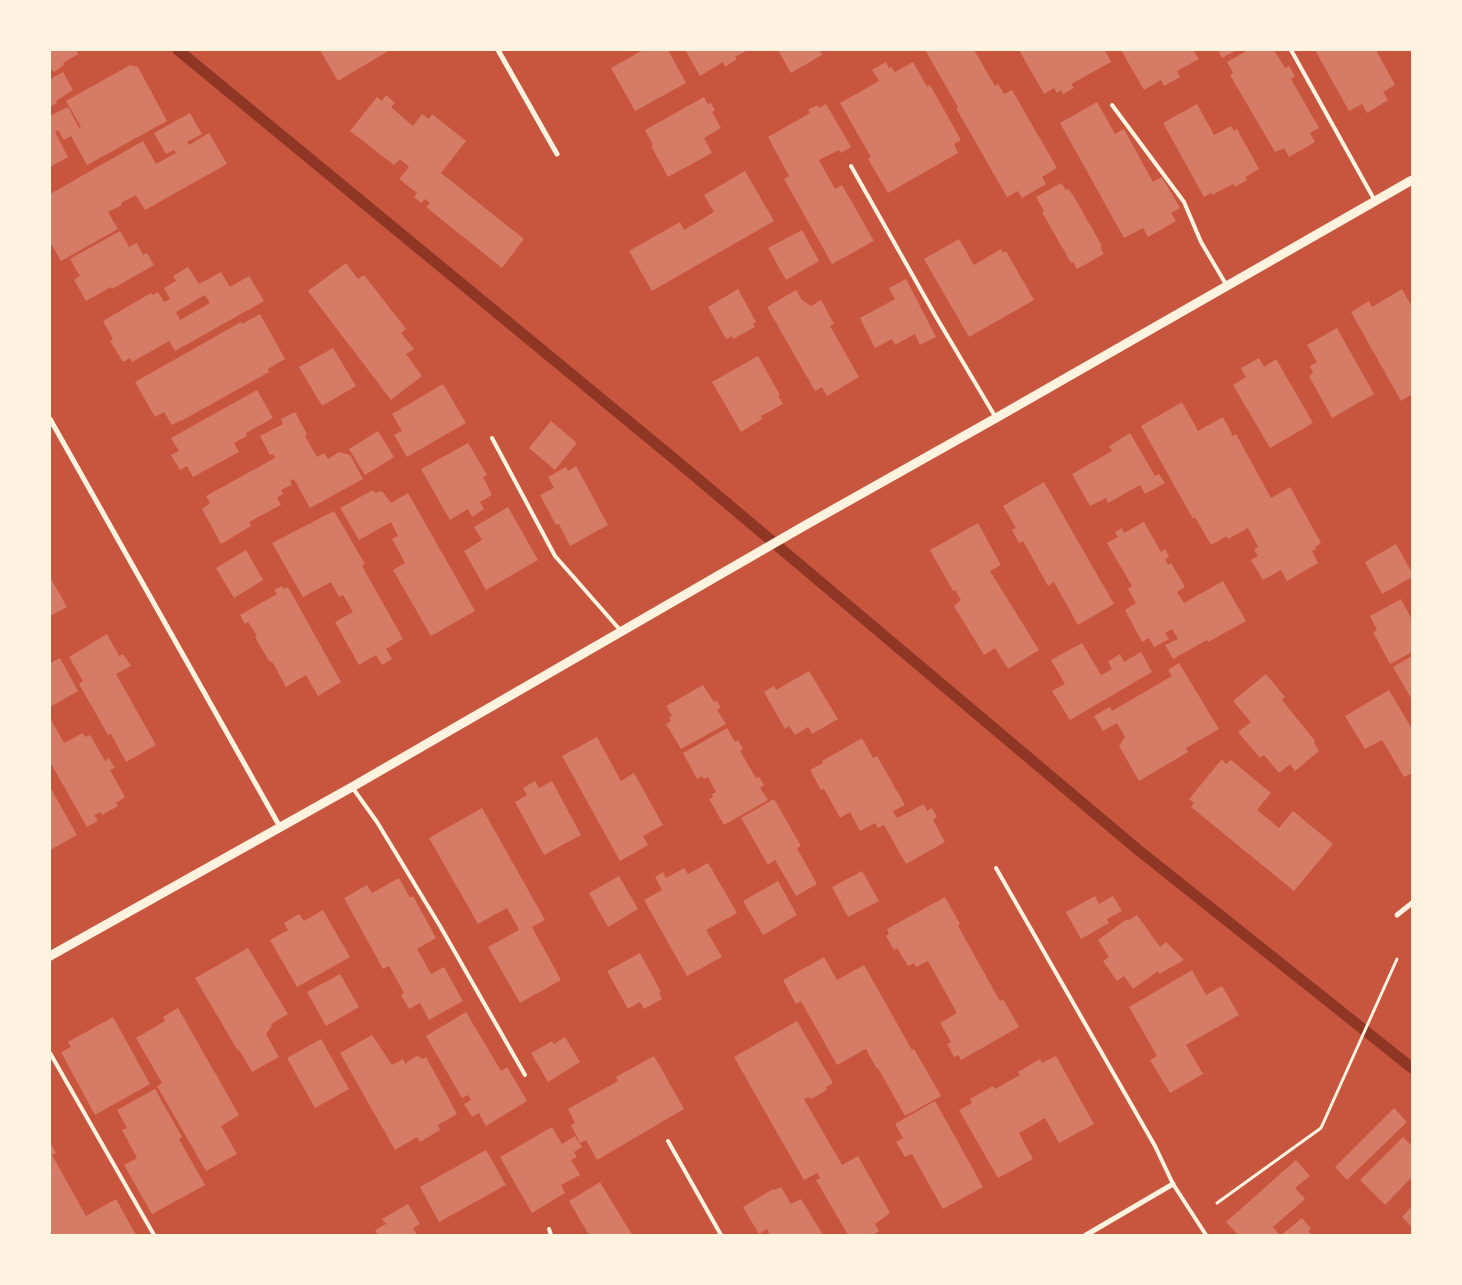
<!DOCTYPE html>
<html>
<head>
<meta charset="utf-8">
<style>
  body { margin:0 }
  #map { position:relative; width:1462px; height:1285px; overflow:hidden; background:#c8553d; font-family:Inter,sans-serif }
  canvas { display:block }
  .frame { position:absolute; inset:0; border:51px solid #fff3e0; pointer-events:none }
</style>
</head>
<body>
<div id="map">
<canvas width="1462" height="1285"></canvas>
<div class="frame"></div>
</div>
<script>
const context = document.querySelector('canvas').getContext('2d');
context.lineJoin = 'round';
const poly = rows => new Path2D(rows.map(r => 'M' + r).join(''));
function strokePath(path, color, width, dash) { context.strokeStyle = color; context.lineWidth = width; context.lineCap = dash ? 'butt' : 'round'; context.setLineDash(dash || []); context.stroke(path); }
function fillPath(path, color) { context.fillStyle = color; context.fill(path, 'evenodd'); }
strokePath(poly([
  [178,50,684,467,1137,849,1412,1068]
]), '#8f3625', 11);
fillPath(poly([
  [50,50,76,50,78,54,63,63,64,65,54,72,50,68],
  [320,50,390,50,338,81],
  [643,50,668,50,686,83,635,111,611,68],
  [685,50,748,50,735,57,737,59,725,67,723,62,700,76],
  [778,50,820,50,822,55,791,73],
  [925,50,974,50,995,86,998,84,1004,94,1012,90,1057,168,1042,177,1046,184,1022,198,1018,191,1007,197,956,108,958,107],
  [1019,50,1105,50,1111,62,1071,84,1074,88,1063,94,1061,90,1057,93,1054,88,1044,94],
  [1121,50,1193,50,1199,59,1177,71,1180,77,1164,86,1161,80,1144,90],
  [1218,50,1237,50,1222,58],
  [1248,50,1274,50,1285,68,1289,66,1295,76,1291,79,1319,128,1310,133,1315,142,1289,157,1284,148,1275,152,1230,75,1233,73,1227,62],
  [1315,50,1376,50,1395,85,1383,92,1388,100,1367,113,1362,104,1349,111],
  [886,62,889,68,891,67,895,72,913,62,927,87,930,85,961,140,954,144,958,153,888,193,868,159,871,157,840,103,879,81,872,70],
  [130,65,138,67,167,121,87,165,71,136,64,140,58,130,55,132,68,157,50,167,50,119,51,118,50,116,68,107,79,128,81,127,66,101],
  [63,72,73,90,56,101,57,103,50,107,50,79],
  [386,95,395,103,391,107,413,126,422,114,429,119,432,114,466,141,441,173,524,239,502,268,426,207,430,203,425,199,421,203,414,197,417,193,399,179,409,167,400,159,394,165,350,131,377,97,382,101],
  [704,97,708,104,711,103,715,110,712,112,721,128,704,138,712,153,668,177,651,146,653,145,645,130],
  [1097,102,1115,134,1124,129,1153,182,1162,177,1180,208,1171,213,1176,221,1148,237,1143,228,1124,238,1060,123],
  [826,104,851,147,841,153,839,150,819,160,835,189,842,185,874,241,832,264,784,179,789,176,768,137,810,113,808,110,817,105,819,108],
  [1197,104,1214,135,1231,126,1234,131,1237,129,1259,169,1245,177,1247,180,1235,187,1233,184,1212,195,1211,193,1204,197,1163,123],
  [190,113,202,134,187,142,189,145,209,133,227,164,145,210,136,195,121,203,122,205,108,212,118,229,61,261,50,242,50,194,143,141,156,164,176,153,174,150,166,154,154,133],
  [745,171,774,221,652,291,629,251,680,222,684,230,714,212,704,195],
  [1061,183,1066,190,1068,189,1073,195,1102,246,1100,247,1104,254,1077,269,1073,262,1071,263,1042,212,1044,211,1036,197],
  [802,230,819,261,786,280,768,248],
  [120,231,129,247,137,243,143,255,147,253,154,265,112,289,111,287,86,301,74,280,80,276,70,259],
  [959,239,974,265,1001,249,1003,253,1006,251,1034,300,969,337,924,259],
  [346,263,358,279,364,275,406,329,401,333,414,349,406,354,422,376,391,400,308,291],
  [188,267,199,284,221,272,230,287,249,276,264,301,175,351,169,341,132,362,130,358,123,362,110,341,113,339,103,321,151,293,153,295,158,292,164,302,170,299,164,288,176,281,173,276],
  [205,295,210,303,180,320,176,312],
  [906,279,936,337,920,345,915,334,895,345,892,339,875,348,860,318,895,299,889,288],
  [738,289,756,322,753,323,755,327,733,339,732,336,726,339,708,307],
  [1402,289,1412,307,1412,394,1401,401,1351,312,1369,301,1372,307],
  [796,290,802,300,811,306,821,300,834,324,830,326,859,377,827,396,822,387,815,391,767,307],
  [260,314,285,359,268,369,269,372,181,421,181,420,172,425,164,412,155,417,135,382,241,322,242,324],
  [1337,328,1374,394,1332,418,1309,376,1313,373,1310,366,1317,362,1307,345],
  [333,348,356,386,322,406,299,367],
  [758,356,780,395,778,396,783,404,761,416,762,419,741,432,712,382],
  [1259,358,1264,367,1276,359,1313,423,1270,448,1233,385,1246,377,1241,368],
  [443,384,466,423,407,457,394,435,402,431,392,414],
  [257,390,273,418,246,433,247,436,234,443,239,452,193,477,187,466,180,470,171,455,179,451,171,438],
  [1182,402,1198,431,1223,417,1233,436,1236,434,1271,498,1290,487,1321,543,1315,547,1316,549,1312,551,1318,563,1287,581,1281,570,1263,580,1251,560,1258,556,1254,550,1258,547,1248,528,1228,539,1227,536,1211,545,1195,517,1193,519,1141,426],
  [295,412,307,434,305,436,317,457,324,453,328,459,339,452,350,455,363,479,310,508,294,479,290,481,292,485,281,490,283,494,277,498,281,505,249,522,251,526,221,544,202,509,210,503,206,496,275,458,273,454,270,455,260,436,283,424,281,419],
  [551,421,577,443,555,470,529,448],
  [378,431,394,457,365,475,349,449],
  [1130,433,1155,476,1159,474,1165,483,1145,494,1140,485,1108,503,1106,498,1090,506,1072,474,1112,451,1109,446],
  [468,443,487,475,483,477,492,495,480,502,484,509,472,517,468,509,450,520,421,469],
  [576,466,608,525,570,546,559,524,556,525,540,495,554,488,548,477,566,467,568,471],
  [1044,482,1114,604,1078,625,1054,582,1048,586,1023,541,1019,543,1012,530,1016,528,1003,506],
  [373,490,375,493,382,491,391,503,408,493,475,611,431,636,393,570,405,563,392,539,398,536,391,522,359,540,340,508],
  [508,507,538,560,486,590,464,551,482,540,474,527],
  [334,511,365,564,362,566,403,639,386,649,392,659,382,665,376,655,359,665,335,622,353,612,343,595,339,597,331,582,303,597,272,543],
  [1144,522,1161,552,1165,549,1169,557,1165,559,1168,565,1171,563,1185,587,1177,592,1184,603,1223,581,1246,621,1208,642,1207,640,1173,659,1165,645,1178,639,1172,629,1165,633,1169,639,1154,647,1149,638,1142,642,1125,610,1136,603,1128,589,1132,586,1107,543,1118,537,1115,532,1122,528,1124,533],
  [978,523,1001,565,990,571,1039,650,1008,669,995,648,984,655,954,606,961,600,955,590,953,591,930,550],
  [1396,544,1412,573,1412,577,1382,594,1365,562],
  [246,550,263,580,234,598,216,568],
  [50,577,67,607,50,616],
  [282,586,283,589,288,587,341,682,318,696,306,675,286,687,273,663,269,661,255,637,257,636,248,622,245,624,240,615,277,594,274,590],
  [1401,599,1412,620,1412,652,1390,664,1373,632,1377,630,1370,616],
  [107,634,119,656,123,654,131,666,116,674,156,745,126,762,111,734,108,735,79,684,83,681,69,657],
  [1082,643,1101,675,1112,669,1108,662,1120,654,1124,662,1141,652,1152,672,1070,720,1052,691,1065,684,1051,660],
  [1412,656,1412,700,1393,667],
  [60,658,78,691,50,707,50,663],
  [1179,663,1219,729,1186,748,1188,752,1139,781,1119,746,1125,737,1117,723,1103,731,1094,716,1110,707,1112,711,1172,676,1168,670],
  [809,671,838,719,812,734,808,727,795,735,789,726,785,729,764,692,774,686,776,690],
  [1266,674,1285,697,1282,700,1315,741,1314,743,1319,751,1295,771,1290,764,1279,773,1264,755,1260,758,1238,732,1251,722,1233,701],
  [703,685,714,702,717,701,721,708,717,710,726,724,681,749,666,724,671,721,669,718,672,716,666,706],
  [1389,690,1412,729,1412,773,1404,777,1382,740,1365,749,1345,716],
  [50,718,64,743,83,733,85,737,90,735,105,761,109,758,115,768,110,770,125,797,116,803,118,806,102,815,101,812,94,815,98,821,87,827,50,762],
  [727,728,735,742,738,740,743,749,740,751,756,778,759,777,764,785,760,788,768,800,724,825,709,799,713,797,712,794,716,792,708,777,704,779,702,776,697,779,683,753],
  [597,737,621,781,634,773,663,825,643,836,648,845,620,861,562,756],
  [862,738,873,758,877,756,905,805,893,811,897,818,924,804,927,811,932,808,937,817,933,820,945,842,906,864,884,825,878,828,875,823,860,831,850,812,840,818,824,789,821,790,810,770,823,763,822,761],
  [1222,759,1226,764,1231,760,1271,793,1257,810,1279,828,1293,811,1333,844,1294,891,1191,807,1194,803,1189,799],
  [535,781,539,788,552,781,581,835,544,855,515,802,527,795,523,788],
  [50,787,77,835,50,850],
  [774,799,801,846,797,848,817,884,796,896,775,860,768,865,741,818],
  [482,808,545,920,532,927,561,980,520,1003,488,947,519,930,507,908,478,924,429,838],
  [708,863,737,913,706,930,722,957,687,976,644,900,662,890,655,877,663,872,666,878,684,868,688,874],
  [862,871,879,901,848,917,832,887],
  [619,876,638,909,608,927,589,893],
  [399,878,410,898,413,896,436,938,417,949,431,974,444,967,463,1001,429,1020,420,1003,409,1009,401,995,404,993,389,966,383,969,344,898,367,885,372,893],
  [778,881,797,915,763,935,743,901],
  [1095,896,1099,904,1113,896,1122,911,1107,919,1109,923,1081,939,1066,912],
  [945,897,960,924,958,926,1000,1001,1003,999,1019,1027,961,1060,958,1055,954,1057,947,1044,951,1042,940,1023,957,1013,928,961,916,967,914,963,908,966,897,948,894,950,886,936,889,934,887,929],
  [323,910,350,957,297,987,270,940,288,930,284,923,299,914,304,921],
  [1137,915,1160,947,1166,942,1184,960,1159,974,1158,971,1133,989,1124,976,1117,981,1103,961,1109,957,1098,940,1127,919,1128,921],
  [248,948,288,1014,271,1024,272,1026,266,1034,279,1057,252,1072,239,1050,238,1051,195,978],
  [640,953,661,992,659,993,662,999,644,1009,640,1002,628,1009,607,971],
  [824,957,837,980,864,965,912,1050,914,1049,941,1096,905,1116,878,1068,877,1069,866,1049,837,1065,801,1001,796,1004,783,980],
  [1192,970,1206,995,1222,986,1239,1015,1186,1045,1203,1074,1170,1093,1150,1060,1157,1056,1129,1007],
  [340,974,359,1007,326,1026,307,992],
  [178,1008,239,1115,221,1126,237,1154,206,1171,157,1086,162,1083,136,1038,165,1021,163,1017],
  [466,1012,501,1071,507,1067,527,1101,486,1126,479,1113,472,1117,464,1104,471,1100,468,1095,462,1098,426,1036],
  [113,1017,150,1084,95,1115,61,1052,71,1047,68,1042],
  [797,1021,833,1083,826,1087,827,1090,811,1099,809,1097,804,1099,842,1165,858,1156,890,1213,875,1224,879,1231,873,1235,848,1235,816,1180,820,1178,817,1173,804,1180,734,1057],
  [372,1035,392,1065,403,1059,406,1065,407,1062,417,1056,423,1059,426,1057,457,1114,438,1125,440,1130,420,1142,417,1137,395,1150,340,1053],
  [565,1037,580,1062,548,1082,531,1053,552,1041,554,1044],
  [321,1039,349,1089,315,1108,287,1058],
  [654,1056,684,1109,597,1160,586,1140,580,1143,571,1125,575,1123,568,1109,618,1081,616,1077],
  [1056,1056,1094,1124,1059,1143,1045,1118,1019,1133,1033,1159,998,1178,959,1110,972,1103,970,1099,993,1086,995,1089,1020,1075,1018,1072,1040,1059,1042,1063],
  [155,1089,182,1137,179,1139,205,1185,152,1214,124,1165,137,1158,122,1130,127,1128,117,1110],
  [935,1101,983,1187,943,1209,912,1154,905,1157,896,1142,903,1138,895,1124],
  [1394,1108,1407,1122,1347,1180,1335,1167],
  [552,1127,562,1144,575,1136,582,1147,574,1152,577,1157,571,1160,580,1175,561,1185,565,1193,532,1213,500,1157],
  [1403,1137,1412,1146,1412,1177,1385,1205,1360,1180],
  [50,1143,56,1153,52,1155,86,1216,116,1199,136,1235,53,1235,50,1230],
  [486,1150,506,1185,439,1222,420,1187],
  [1296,1160,1310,1176,1295,1188,1305,1199,1273,1227,1279,1234,1238,1235,1226,1222],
  [600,1182,632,1235,589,1235,569,1201],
  [781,1187,791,1204,801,1199,823,1235,770,1235,767,1229,759,1234,743,1207,773,1189,774,1190],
  [408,1204,420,1224,413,1228,417,1235,378,1235,375,1230,386,1224,382,1219],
  [1412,1206,1412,1227,1402,1217],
  [1302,1218,1311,1229,1308,1231,1312,1235,1281,1235]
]), '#d67c66');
strokePath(poly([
  [1217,1203,1321,1128,1397,959]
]), '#fff3e0', 3);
strokePath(poly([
  [1291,50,1375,201],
  [1112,105,1184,202,1201,242,1227,286],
  [851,166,935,315,996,418],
  [492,438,555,556,621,631],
  [352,787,377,822,440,926,525,1075],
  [996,868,1155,1146,1173,1184,1206,1235],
  [50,1053,154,1235],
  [668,1141,721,1235],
  [549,1229,551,1235]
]), '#fff3e0', 4);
strokePath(poly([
  [498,50,557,154],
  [50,419,280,827],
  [1397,915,1412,903],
  [1086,1235,1173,1184]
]), '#fff3e0', 5);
strokePath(poly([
  [50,956,352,787,804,526,996,418,1412,180]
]), '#fff3e0', 9);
</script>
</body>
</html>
